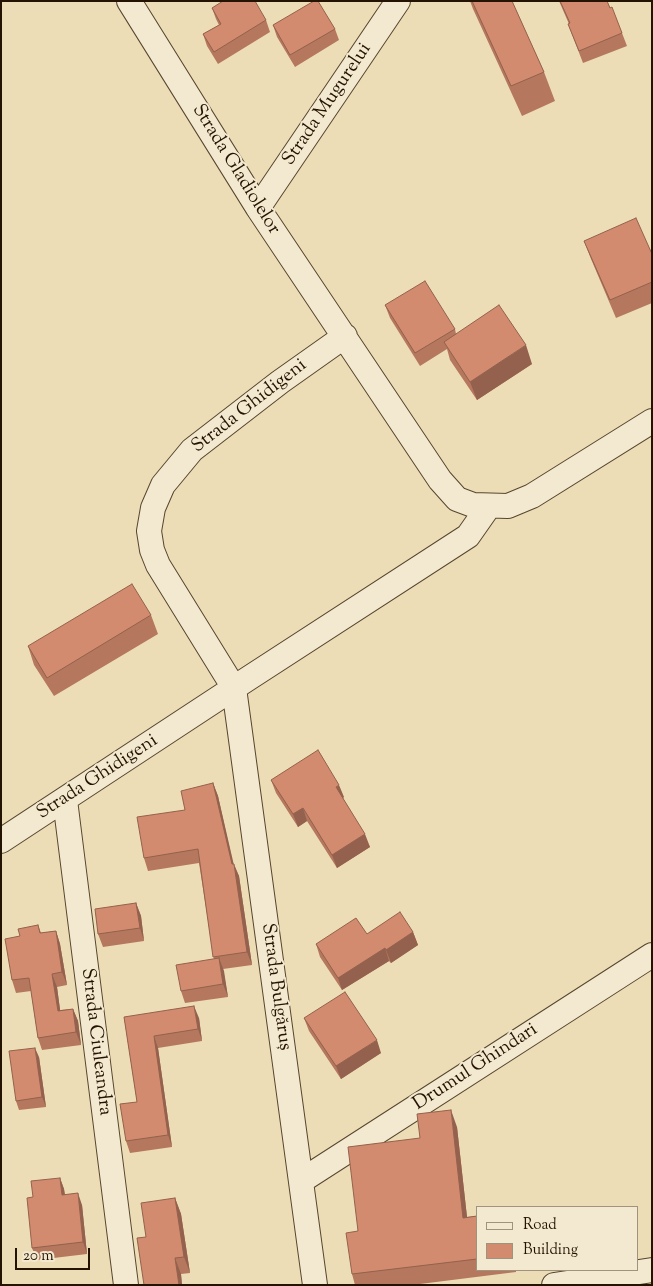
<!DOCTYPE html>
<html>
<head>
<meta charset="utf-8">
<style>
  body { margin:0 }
  #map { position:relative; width:653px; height:1286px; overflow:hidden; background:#edddb6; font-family:"Sorts Mill Goudy",serif }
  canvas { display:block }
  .frame { position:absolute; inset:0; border:2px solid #241300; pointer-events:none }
  .legend { position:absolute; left:476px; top:1206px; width:162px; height:65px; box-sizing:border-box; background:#f3e9d0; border:1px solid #a0937d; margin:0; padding:6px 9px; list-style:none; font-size:15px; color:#241300 }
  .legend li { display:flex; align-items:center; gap:10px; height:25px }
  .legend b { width:25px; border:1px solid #a0937d }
  .scale { position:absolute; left:15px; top:1248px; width:75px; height:22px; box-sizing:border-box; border:2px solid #241300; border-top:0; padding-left:6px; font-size:15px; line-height:18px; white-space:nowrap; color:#241300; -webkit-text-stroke:4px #f3e9d0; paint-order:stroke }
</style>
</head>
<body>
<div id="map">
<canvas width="653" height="1286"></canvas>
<div class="frame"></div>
<ul class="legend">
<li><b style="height:6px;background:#f3e9d0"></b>Road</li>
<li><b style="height:14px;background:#d28b6e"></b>Building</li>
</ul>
<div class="scale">20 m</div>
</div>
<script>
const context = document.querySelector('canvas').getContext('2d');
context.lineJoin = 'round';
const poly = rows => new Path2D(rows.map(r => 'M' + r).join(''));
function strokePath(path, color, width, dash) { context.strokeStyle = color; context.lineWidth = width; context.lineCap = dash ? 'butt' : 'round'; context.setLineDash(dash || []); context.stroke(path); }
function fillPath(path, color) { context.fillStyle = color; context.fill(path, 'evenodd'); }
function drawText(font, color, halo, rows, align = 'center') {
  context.font = font + ' "Sorts Mill Goudy",serif'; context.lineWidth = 4; context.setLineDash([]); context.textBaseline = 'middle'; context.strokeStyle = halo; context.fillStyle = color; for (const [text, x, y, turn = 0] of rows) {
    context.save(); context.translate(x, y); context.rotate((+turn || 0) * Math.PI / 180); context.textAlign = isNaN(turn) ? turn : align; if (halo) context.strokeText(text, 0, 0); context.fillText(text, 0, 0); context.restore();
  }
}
const minor = poly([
  [129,1,258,208,440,480,457,499,473,505,508,506,532,496,652,421],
  [258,208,398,1],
  [65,800,126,1285],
  [1,841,249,678,468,536,489,506],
  [301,1181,652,955],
  [315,1285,234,688,158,565,152,550,149,531,153,508,163,485,192,450,280,382,345,336],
  [554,1285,652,1270]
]);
strokePath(minor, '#56462e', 26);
strokePath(minor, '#f3e9d0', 24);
fillPath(poly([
  [470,1,512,1,544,72,555,101,522,116,473,9],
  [559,1,607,1,622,33,627,46,583,63,568,24,569,24],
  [212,8,266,20,270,32,218,64,207,46,203,34,219,25,216,19],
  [273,25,335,29,339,40,295,67,277,37],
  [584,241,652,254,652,303,616,318,591,259],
  [385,305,455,329,456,334,532,364,477,400,450,360,447,349,420,366,390,318],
  [151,615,158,634,54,696,34,665,28,646],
  [271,780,344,797,343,798,370,847,337,868,307,821,298,827,276,793],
  [213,783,218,796,233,864,239,876,252,965,223,969,228,997,185,1003,181,991,214,959,199,863,148,871,144,858,185,810],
  [136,903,141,916,144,941,103,947,98,934],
  [38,925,41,933,56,931,60,944,67,985,57,987,60,1010,73,1009,78,1021,81,1045,42,1050,38,1038,31,991,16,993,12,980,20,936],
  [413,932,418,945,391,963,389,961,342,990,320,957,316,944,367,934],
  [124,1017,199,1018,202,1041,158,1048,172,1147,130,1153,126,1141,137,1102],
  [304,1018,381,1053,341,1079,309,1031],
  [39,1057,46,1107,19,1110,16,1101],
  [457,1127,467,1217,477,1216,477,1270,516,1270,516,1272,412,1285,355,1285,352,1274,358,1231,420,1138],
  [60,1178,64,1189,65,1194,82,1205,87,1254,37,1260,32,1248,33,1197],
  [175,1198,181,1214,190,1273,181,1274,182,1285,144,1285,146,1237]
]), '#b5785f');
fillPath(poly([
  [526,345,532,364,477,400,470,382],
  [213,783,218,796,236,874,234,864,239,876,252,965,247,952],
  [339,785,344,797,340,800,336,787],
  [303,808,307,821,298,827,293,814],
  [365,834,370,847,337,868,332,855],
  [136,903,141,916,144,941,140,928],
  [56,931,60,944,67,985,62,972],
  [413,932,418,945,391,963,386,950],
  [385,948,389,961,342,990,338,978],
  [219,958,224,971,228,997,223,984],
  [52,974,57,987,62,1024,58,1011],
  [194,1006,199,1018,202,1041,198,1029],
  [73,1009,78,1021,81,1045,76,1032],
  [154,1036,158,1048,172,1147,168,1135],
  [377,1040,381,1053,341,1079,336,1066],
  [35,1048,39,1057,46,1107,42,1097],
  [451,1110,457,1127,469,1235,463,1218],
  [60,1178,64,1189,66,1207,62,1195],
  [78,1193,82,1205,87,1254,83,1242],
  [175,1198,181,1214,190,1273,184,1257],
  [175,1258,181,1274,182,1285,179,1285]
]), '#93614d');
const building = poly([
  [223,1,255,1,266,20,214,52,203,34,221,24,212,8,223,1],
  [314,1,318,1,335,29,290,55,273,25,314,1],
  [472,1,512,1,544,72,511,86,472,1],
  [560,1,607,1,610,8,612,7,622,33,579,51,568,24,570,23,560,1],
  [636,218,652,254,652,282,610,300,584,241,636,218],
  [425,281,455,329,415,353,385,305,425,281],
  [499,305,526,345,470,382,444,342,499,305],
  [132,584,151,615,47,678,28,646,132,584],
  [318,750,339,785,336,787,365,834,332,855,303,808,293,814,271,780,318,750],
  [213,783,232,864,234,864,247,952,213,957,198,849,144,858,137,817,185,810,181,791,213,783],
  [136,903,140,928,98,934,95,909,136,903],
  [400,912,413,932,386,950,385,948,338,978,316,944,356,918,367,934,400,912],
  [38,925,40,933,56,931,62,972,52,974,58,1011,73,1009,76,1032,38,1038,29,978,12,980,5,939,20,936,18,929,38,925],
  [219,958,223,984,181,991,176,965,219,958],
  [345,992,377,1040,336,1066,304,1018,345,992],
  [194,1006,198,1029,154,1036,168,1135,126,1141,120,1104,137,1102,124,1017,194,1006],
  [35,1048,42,1097,16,1101,9,1051,35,1048],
  [451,1110,463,1218,477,1216,477,1259,352,1274,346,1233,358,1231,348,1147,420,1138,417,1114,451,1110],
  [60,1178,62,1195,78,1193,83,1242,32,1248,27,1198,33,1197,31,1181,60,1178],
  [175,1198,184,1257,175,1258,179,1285,144,1285,137,1238,146,1237,141,1203,175,1198]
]);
fillPath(building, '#d28b6e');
strokePath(building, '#93614d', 1);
drawText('19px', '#241300', '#f3e9d0', [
  ["Strada Mugurelui",328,105,-56],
  ["Strada Gladiolelor",235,170,58],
  ["Strada Ghidigeni",250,407,-38],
  ["Strada Ghidigeni",98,778,-33],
  ["Strada Bulgăruș",275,987,82],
  ["Strada Ciuleandra",95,1042,83],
  ["Drumul Ghindari",476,1068,-33]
]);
</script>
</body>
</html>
